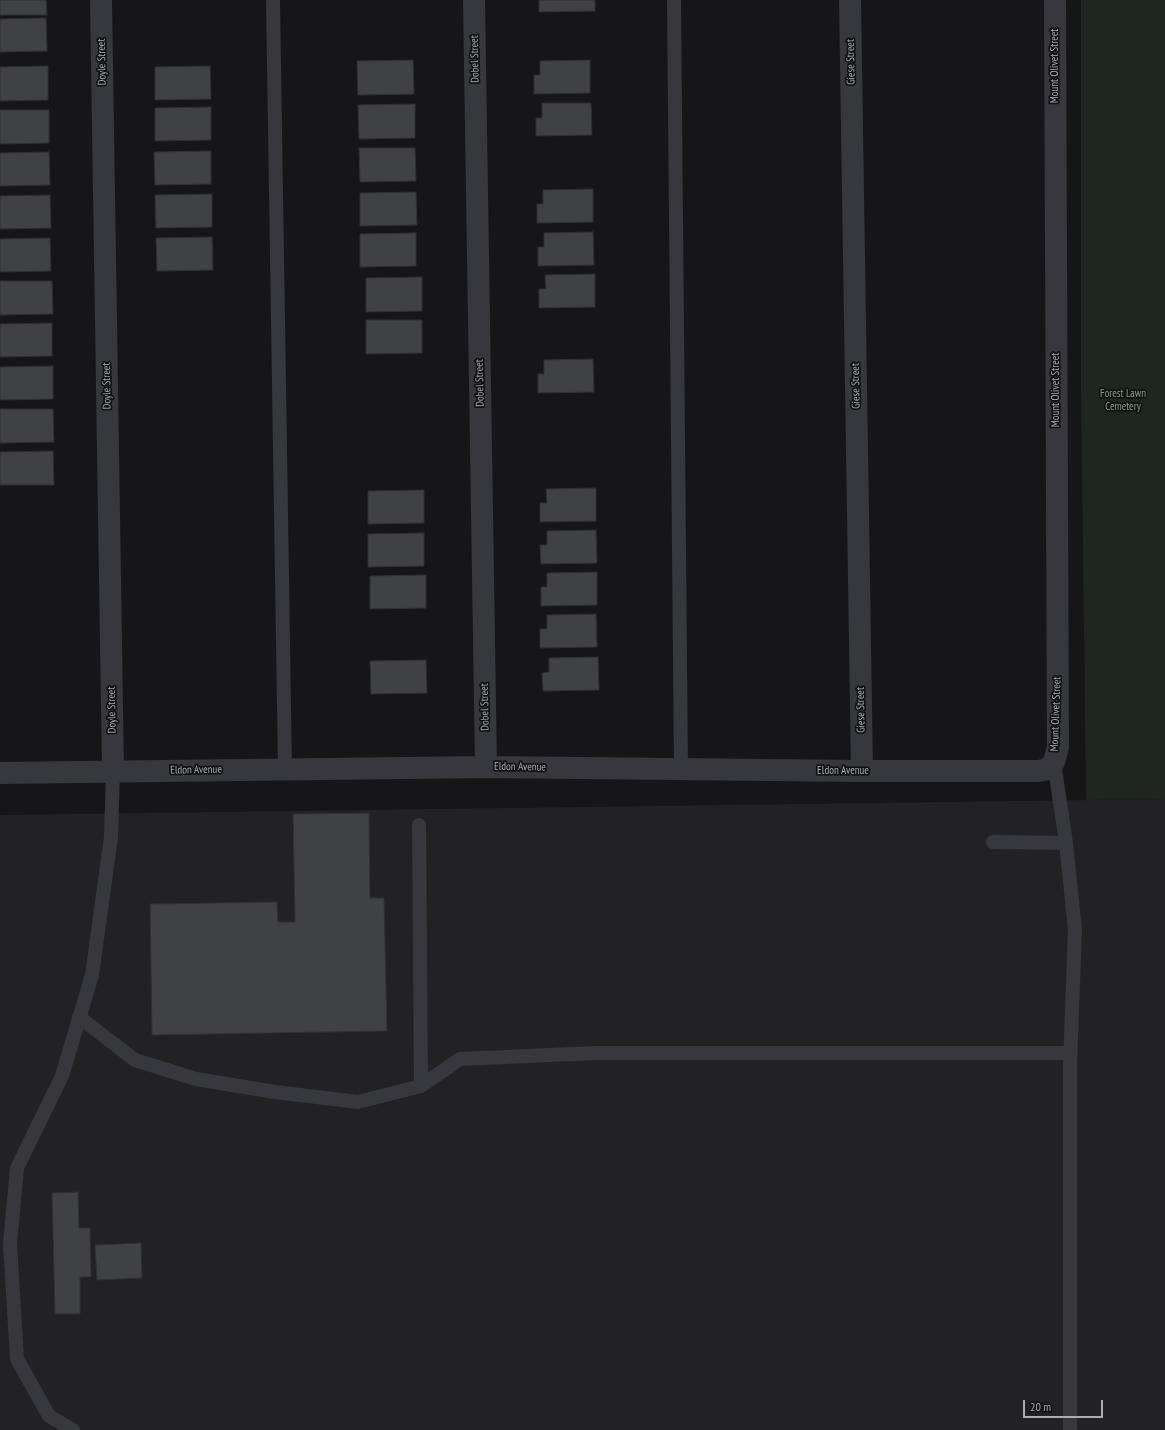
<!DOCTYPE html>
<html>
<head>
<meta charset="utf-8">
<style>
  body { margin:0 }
  #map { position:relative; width:1165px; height:1430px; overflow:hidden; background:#161618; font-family:"PT Sans Narrow",sans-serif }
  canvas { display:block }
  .scale { position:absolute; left:1023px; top:1400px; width:80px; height:18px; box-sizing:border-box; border:2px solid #a8adb8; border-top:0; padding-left:5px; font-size:12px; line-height:14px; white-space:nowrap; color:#a8adb8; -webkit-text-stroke:3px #111113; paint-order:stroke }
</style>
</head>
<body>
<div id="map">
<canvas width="1165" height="1430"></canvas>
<div class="scale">20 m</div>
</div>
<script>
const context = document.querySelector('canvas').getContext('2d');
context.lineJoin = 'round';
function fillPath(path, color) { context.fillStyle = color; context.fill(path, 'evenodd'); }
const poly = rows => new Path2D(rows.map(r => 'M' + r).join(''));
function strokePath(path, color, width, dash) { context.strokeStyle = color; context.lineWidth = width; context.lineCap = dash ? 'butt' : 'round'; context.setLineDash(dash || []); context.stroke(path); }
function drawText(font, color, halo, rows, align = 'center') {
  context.font = font + ' "PT Sans Narrow",sans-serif'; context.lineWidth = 3.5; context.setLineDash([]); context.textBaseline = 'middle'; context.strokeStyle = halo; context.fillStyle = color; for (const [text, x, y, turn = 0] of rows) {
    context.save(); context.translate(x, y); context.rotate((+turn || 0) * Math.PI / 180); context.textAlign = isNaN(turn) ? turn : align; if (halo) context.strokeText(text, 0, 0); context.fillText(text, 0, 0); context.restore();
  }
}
fillPath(poly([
  [1165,799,1165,1430,0,1430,0,815]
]), '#222225');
fillPath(poly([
  [1081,0,1165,0,1165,799,1086,800,1081,391]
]), '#1e261f');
const building = poly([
  [0,0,46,0,47,15,0,15,0,0],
  [539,0,595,0,595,11,539,12,539,0],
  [46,18,47,51,0,52,0,19,46,18],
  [413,60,414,94,358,95,357,61,413,60],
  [590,60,590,93,534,94,534,75,540,75,540,61,590,60],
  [48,66,48,100,0,101,0,67,48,66],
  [210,66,211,99,155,100,155,67,210,66],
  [542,103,591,103,592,135,536,136,536,118,542,118,542,103],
  [415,104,415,138,359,139,358,105,415,104],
  [211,107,211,140,155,141,155,108,211,107],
  [0,110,49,110,49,143,0,144,0,110],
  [359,148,415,148,416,181,360,182,359,148],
  [211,151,211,184,155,185,154,152,211,151],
  [49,152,50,185,0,186,0,153,49,152],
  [593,189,593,222,537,223,537,204,543,204,543,190,593,189],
  [416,192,417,225,360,226,360,193,416,192],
  [212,194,212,227,156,228,155,195,212,194],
  [50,195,51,228,0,229,0,196,50,195],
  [593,232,594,265,538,266,538,247,544,247,544,233,593,232],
  [416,233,416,266,360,267,360,234,416,233],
  [212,237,213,270,157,271,156,238,212,237],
  [50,238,51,271,0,272,0,239,50,238],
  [595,274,595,307,539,308,539,289,546,289,545,275,595,274],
  [422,277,422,311,366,312,366,278,422,277],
  [0,281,52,281,53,314,0,315,0,281],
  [366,320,422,320,422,353,366,354,366,320],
  [52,323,52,356,0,357,0,324,52,323],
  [593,359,594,392,538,393,538,374,544,374,544,360,593,359],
  [53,366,53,399,0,400,0,367,53,366],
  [0,409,53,409,54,442,0,443,0,409],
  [53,451,54,485,0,485,0,452,53,451],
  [596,488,596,521,540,522,540,503,547,503,546,489,596,488],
  [424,490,424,523,368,524,368,491,424,490],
  [596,530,597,563,541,564,540,545,547,545,547,531,596,530],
  [424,533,424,566,368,567,368,534,424,533],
  [597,572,597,605,541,606,541,587,547,587,547,573,597,572],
  [426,575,426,608,370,609,370,576,426,575],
  [596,614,597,647,540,648,540,629,547,629,547,615,596,614],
  [598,657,599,690,543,691,542,673,549,672,549,658,598,657],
  [426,660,427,693,371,694,370,661,426,660],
  [369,813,370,898,384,898,387,1031,152,1035,150,904,277,902,278,922,295,922,293,814,369,813],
  [78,1192,79,1228,90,1228,91,1277,80,1277,80,1314,55,1314,52,1193,78,1192],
  [141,1243,142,1278,97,1280,95,1245,141,1243]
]);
fillPath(building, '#404145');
strokePath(building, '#303034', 1);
strokePath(poly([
  [273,0,285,769],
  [674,0,681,769],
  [1054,762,1066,843,1075,930,1070,1064,1070,1430],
  [419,825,421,1086],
  [993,842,1066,843],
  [79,1017,135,1060,196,1079,275,1092,358,1102,421,1086,460,1059,595,1053,1071,1053],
  [73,1430,49,1416,17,1359,10,1244,17,1168,62,1076,92,975,111,837,113,771]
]), '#37383d', 14);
strokePath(poly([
  [101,0,113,771],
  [474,0,486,767],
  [850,0,862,771],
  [0,773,486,767,862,771,1039,771,1048,769,1054,762,1058,747,1055,0]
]), '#37383d', 22);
drawText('11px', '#a8adb8', '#111113', [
  ["Dobel Street",475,59,-91],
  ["Doyle Street",102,62,-91],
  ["Giese Street",851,62,-91],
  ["Mount Olivet Street",1055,66,-90],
  ["Dobel Street",480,383,-91],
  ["Doyle Street",107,386,-91],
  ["Giese Street",856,386,-91],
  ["Mount Olivet Street",1056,390,-90],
  ["Dobel Street",485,707,-91],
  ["Doyle Street",112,710,-91],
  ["Giese Street",861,710,-91],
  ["Mount Olivet Street",1056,714,-88],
  ["Eldon Avenue",520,767,1],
  ["Eldon Avenue",196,770,-1],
  ["Eldon Avenue",843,771]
]);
drawText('11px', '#7fa381', '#111113', [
  ["Forest Lawn",1123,394],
  ["Cemetery",1123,407]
]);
</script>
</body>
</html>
